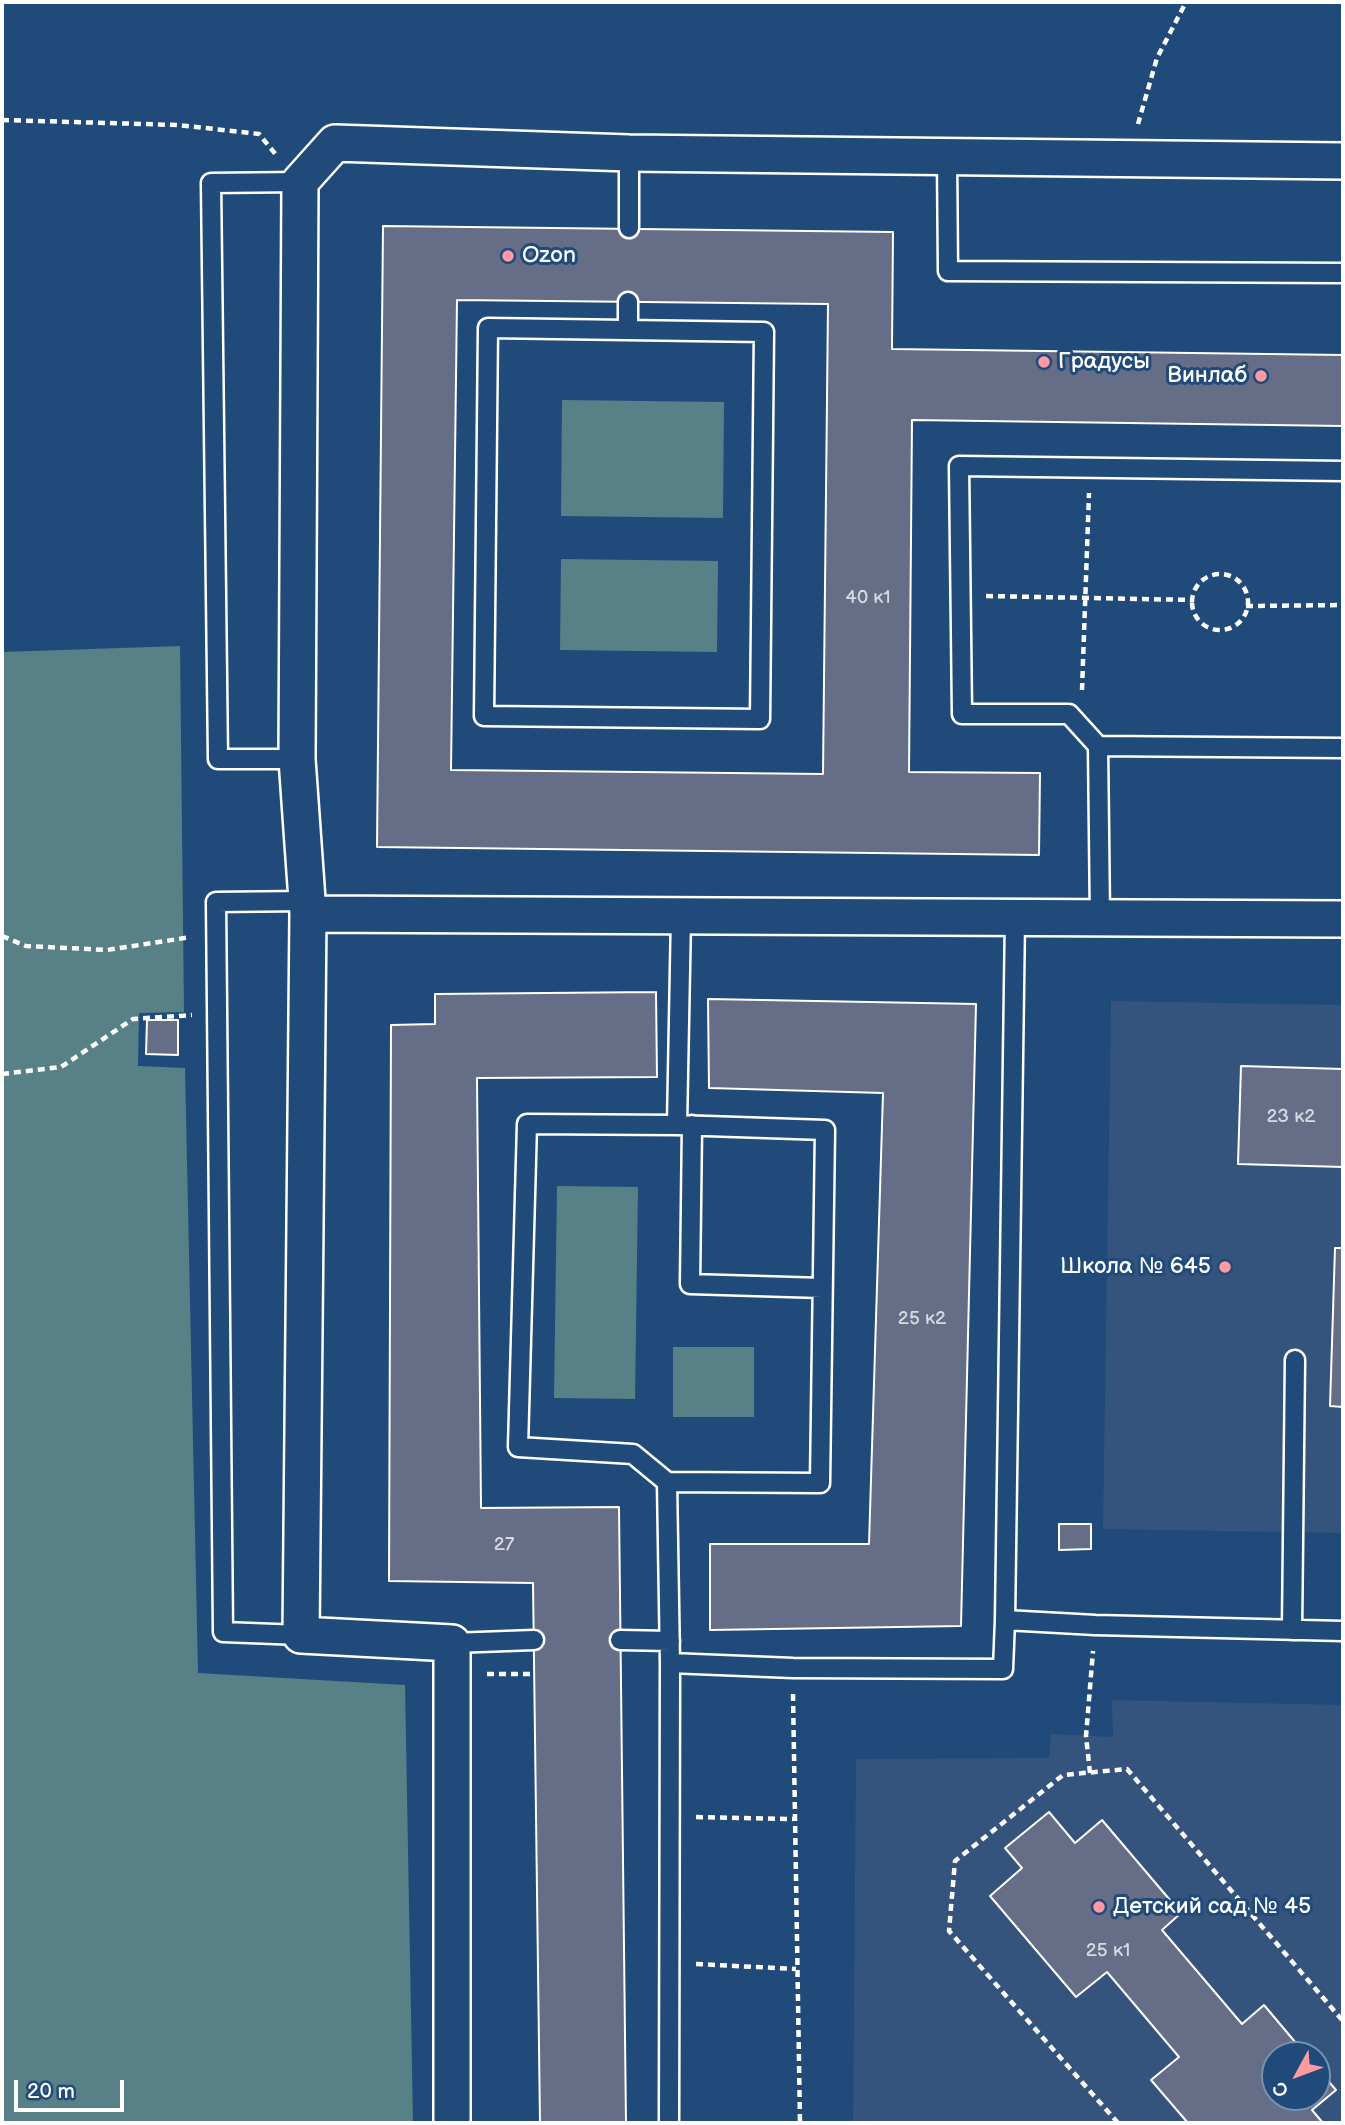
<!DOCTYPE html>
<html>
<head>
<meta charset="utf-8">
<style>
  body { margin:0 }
  #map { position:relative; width:1345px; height:2125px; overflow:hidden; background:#1f4a7a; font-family:"Balsamiq Sans",sans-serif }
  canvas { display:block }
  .frame { position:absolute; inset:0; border:4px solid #fff; pointer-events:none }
  .north { position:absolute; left:1261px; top:2041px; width:70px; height:70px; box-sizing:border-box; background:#1f4a7a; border:2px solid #7992af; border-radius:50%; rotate:229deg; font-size:19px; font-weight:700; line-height:28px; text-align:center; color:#fff }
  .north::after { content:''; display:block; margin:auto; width:24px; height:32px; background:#ff9aa2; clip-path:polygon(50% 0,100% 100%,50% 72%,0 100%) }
  .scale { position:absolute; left:14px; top:2080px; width:110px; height:32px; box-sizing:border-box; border:4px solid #fff; border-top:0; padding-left:9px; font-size:21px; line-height:24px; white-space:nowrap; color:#fff; -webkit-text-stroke:5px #1f4a7a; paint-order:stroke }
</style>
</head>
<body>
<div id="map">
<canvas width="1345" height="2125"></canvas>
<div class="frame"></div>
<div class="north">С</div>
<div class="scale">20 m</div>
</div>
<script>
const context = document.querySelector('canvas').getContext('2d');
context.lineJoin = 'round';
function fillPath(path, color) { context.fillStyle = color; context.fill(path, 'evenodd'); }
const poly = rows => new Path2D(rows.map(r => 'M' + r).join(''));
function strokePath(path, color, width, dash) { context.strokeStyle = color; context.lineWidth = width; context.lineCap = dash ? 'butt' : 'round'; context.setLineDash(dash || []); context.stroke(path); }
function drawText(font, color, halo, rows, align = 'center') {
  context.font = font + ' "Balsamiq Sans",sans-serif'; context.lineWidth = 6; context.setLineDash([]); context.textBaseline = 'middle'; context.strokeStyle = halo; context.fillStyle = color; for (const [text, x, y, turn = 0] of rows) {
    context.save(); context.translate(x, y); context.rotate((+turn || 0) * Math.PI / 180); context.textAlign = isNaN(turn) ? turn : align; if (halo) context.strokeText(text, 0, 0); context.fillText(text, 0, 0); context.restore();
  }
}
fillPath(poly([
  [1111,1001,1343,1005,1343,1533,1103,1529],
  [1112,1700,1343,1705,1343,2123,853,2123,856,1759,1049,1758,1051,1734,1113,1737],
  [1275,2055,1317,2055,1317,2097,1275,2097]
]), '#34547e');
fillPath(poly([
  [562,400,724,402,723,518,561,516],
  [561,559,718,561,717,652,560,650],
  [180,646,184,1012,139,1013,138,1066,185,1068,198,1673,405,1685,413,2123,2,2123,2,652],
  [557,1186,638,1187,635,1399,554,1398],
  [673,1347,754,1347,754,1417,673,1417]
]), '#578087');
const building = poly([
  [383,226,893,232,892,349,1343,355,1343,426,912,420,909,772,1040,773,1039,855,377,847,383,226],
  [457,300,828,304,823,774,451,770,457,300],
  [656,992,657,1077,477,1078,481,1508,619,1507,626,2123,540,2123,533,1583,389,1581,391,1025,435,1024,435,994,656,992],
  [708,999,976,1004,961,1626,710,1630,710,1544,869,1544,883,1093,709,1088,708,999],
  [147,1020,178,1020,178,1055,146,1054,147,1020],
  [1241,1066,1343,1069,1343,1167,1238,1164,1241,1066],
  [1335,1248,1343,1248,1343,1407,1330,1406,1335,1248],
  [1059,1524,1091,1524,1091,1549,1059,1550,1059,1524],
  [1049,1812,1075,1843,1102,1820,1181,1913,1162,1930,1242,2024,1264,2005,1306,2055,1275,2055,1275,2097,1317,2097,1317,2068,1336,2090,1312,2110,1323,2123,1188,2123,1151,2080,1179,2057,1107,1972,1076,1997,990,1896,1022,1868,1005,1848,1049,1812]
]);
fillPath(building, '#656d87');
strokePath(building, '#fff', 2);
const lane = poly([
  [947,157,948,271,1343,273],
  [629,228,629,153],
  [488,328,764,332,760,719,484,716,488,328],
  [628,330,628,302],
  [1098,746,1069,714,962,714,959,466,1343,471],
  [297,759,218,759,211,183,300,182],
  [1015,917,1005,1620,1095,1625,1343,1631],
  [1100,918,1098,746,1343,748],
  [692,1125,690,1284,822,1288],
  [667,1482,633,1454,518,1447,527,1124,677,1125],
  [1292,1630,1295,1360],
  [301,1635,223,1632,216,902,306,901],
  [620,1640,670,1641],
  [452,1643,534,1640],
  [670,1663,667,1482,820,1483,825,1130,677,1125,681,916],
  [669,2123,670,1663,793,1668,1003,1669,1005,1620]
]);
const street = poly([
  [308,914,1343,919],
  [452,2123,452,1643,301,1635,308,914,297,759,300,182,335,143,629,153,1343,161]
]);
strokePath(lane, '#fff', 23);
strokePath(street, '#fff', 40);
strokePath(poly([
  [2,120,178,125,259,134,277,156],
  [1138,124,1157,58,1186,2],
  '1192 602a28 28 0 1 1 56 0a28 28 0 1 1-56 0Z',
  [986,596,1193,600],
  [1246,606,1343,605],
  [1082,690,1089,493],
  [2,936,26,946,107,950,191,937],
  [2,1074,61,1067,133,1019,192,1015],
  [487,1674,535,1674],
  [793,1694,800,2123],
  [1090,1773,1086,1736,1093,1651],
  [696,1817,793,1819],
  [696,1964,796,1969],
  [1118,2123,949,1931,955,1861,1063,1775,1127,1769,1343,2021]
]), '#fff', 4.5, [7, 5]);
strokePath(lane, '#1f4a7a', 18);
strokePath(street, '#1f4a7a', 35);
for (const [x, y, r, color] of [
  [508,256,7,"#ff9aa2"],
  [1044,362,7,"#ff9aa2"],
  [1261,376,7,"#ff9aa2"],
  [1225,1267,7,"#ff9aa2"],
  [1099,1907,7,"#ff9aa2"]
]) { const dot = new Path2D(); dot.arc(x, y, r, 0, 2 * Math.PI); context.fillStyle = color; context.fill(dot); strokePath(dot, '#1f4a7a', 2.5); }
drawText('19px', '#d8dae1', null, [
  ["40 к1",868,598],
  ["23 к2",1291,1117],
  ["25 к2",922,1319],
  ["27",504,1545],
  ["25 к1",1108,1951]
]);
drawText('23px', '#fff', '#1f4a7a', [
  ["Ozon",522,256],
  ["Градусы",1058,362],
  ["Винлаб",1247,376,"right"],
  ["Школа № 645",1211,1267,"right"],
  ["Детский сад № 45",1113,1907]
], 'left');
</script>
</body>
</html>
